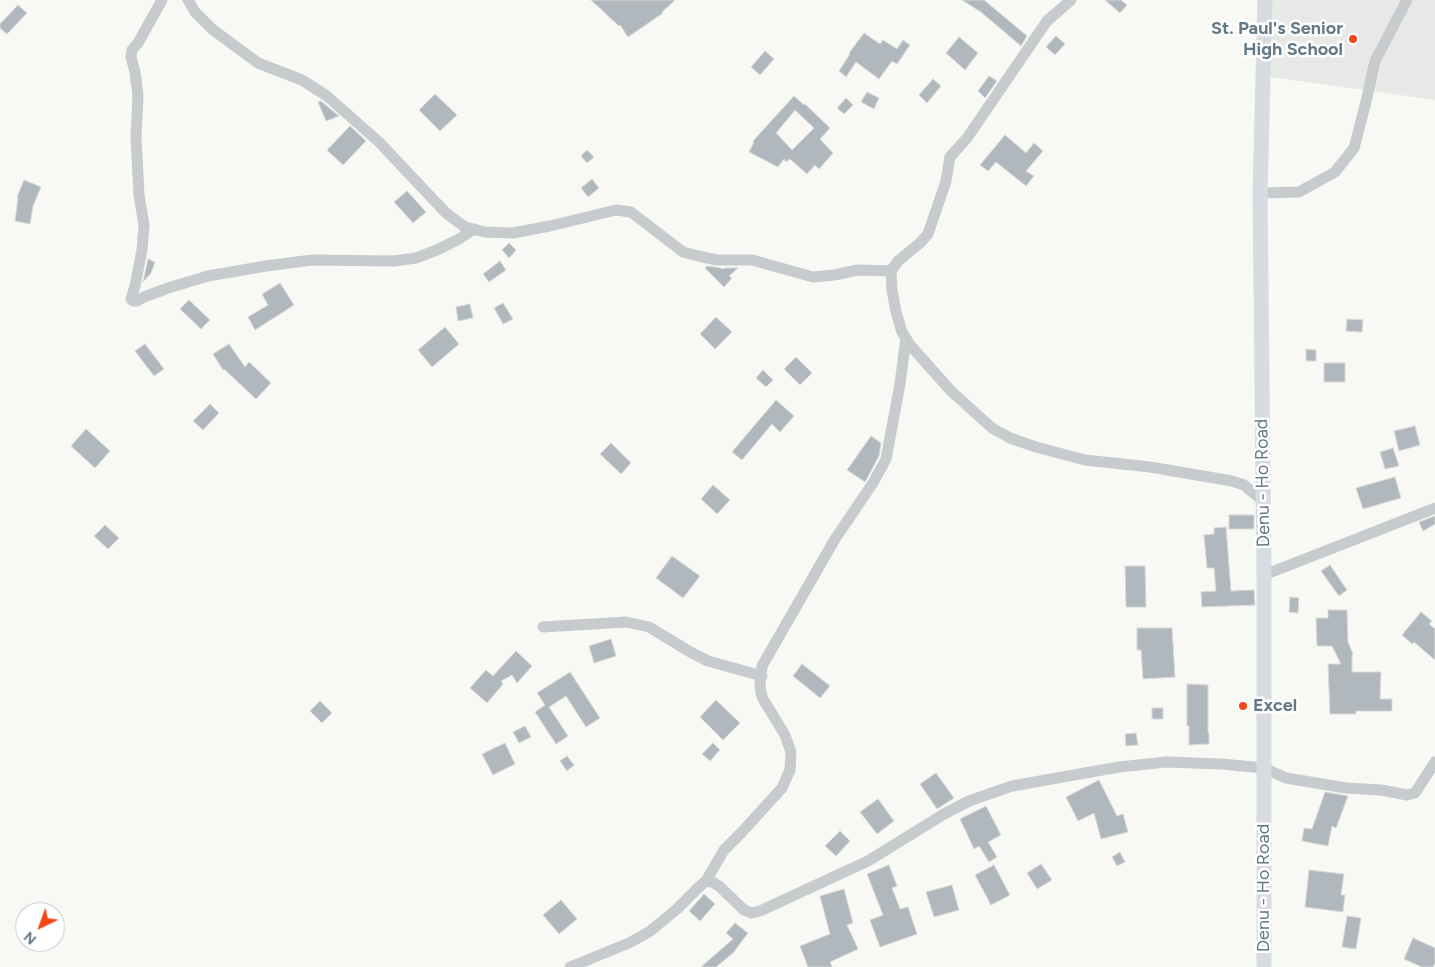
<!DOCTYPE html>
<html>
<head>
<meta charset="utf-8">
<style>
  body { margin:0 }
  #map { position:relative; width:1435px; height:967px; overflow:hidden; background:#f8f8f4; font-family:Figtree,sans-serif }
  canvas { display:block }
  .north { position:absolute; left:15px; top:902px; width:50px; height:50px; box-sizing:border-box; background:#fff; border:1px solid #c1c9cf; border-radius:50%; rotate:222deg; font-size:14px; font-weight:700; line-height:20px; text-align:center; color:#647988 }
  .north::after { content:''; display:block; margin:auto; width:18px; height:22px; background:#f34719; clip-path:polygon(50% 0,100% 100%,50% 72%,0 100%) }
</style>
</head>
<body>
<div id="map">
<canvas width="1435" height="967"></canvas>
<div class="north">N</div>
</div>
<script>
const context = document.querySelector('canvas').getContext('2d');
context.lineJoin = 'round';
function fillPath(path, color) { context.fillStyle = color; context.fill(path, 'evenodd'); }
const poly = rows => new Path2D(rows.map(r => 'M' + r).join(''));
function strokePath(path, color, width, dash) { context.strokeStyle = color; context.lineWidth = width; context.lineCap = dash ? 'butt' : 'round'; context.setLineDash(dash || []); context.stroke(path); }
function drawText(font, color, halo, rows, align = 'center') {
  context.font = font + ' Figtree,sans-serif'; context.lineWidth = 5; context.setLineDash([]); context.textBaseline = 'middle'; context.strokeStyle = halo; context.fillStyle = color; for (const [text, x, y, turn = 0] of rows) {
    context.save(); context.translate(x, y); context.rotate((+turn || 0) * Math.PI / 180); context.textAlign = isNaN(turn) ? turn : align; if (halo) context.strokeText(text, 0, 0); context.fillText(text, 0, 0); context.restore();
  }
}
fillPath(poly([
  [1272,0,1435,0,1435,100,1270,77]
]), '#e8e9e7');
const building = poly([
  [591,0,675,0,662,12,663,13,628,37,620,25,619,26,591,0],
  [962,0,984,0,1027,36,1021,46,981,12,962,0],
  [1105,0,1121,0,1127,5,1120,13,1105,0],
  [18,5,27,13,7,34,0,28,0,24,18,5],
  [864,33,880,44,883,40,897,49,903,40,910,45,897,64,892,61,879,79,856,62,846,77,839,71,850,54,849,53,864,33],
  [1056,36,1065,44,1055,55,1046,47,1056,36],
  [959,37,978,53,965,70,946,53,959,37],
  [765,51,774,59,760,75,751,67,765,51],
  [989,76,997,81,985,98,978,91,989,76],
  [933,79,941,86,927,103,919,95,933,79],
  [867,92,879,98,874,109,861,102,867,92],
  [435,94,457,115,440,131,419,110,435,94],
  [794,96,804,105,805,104,830,128,820,139,833,153,819,169,815,165,807,174,790,159,786,162,784,159,778,167,749,152,754,142,753,141,794,96],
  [795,110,814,128,792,150,776,133,795,110],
  [846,98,853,105,844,114,837,108,846,98],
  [320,101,322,102,339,116,326,121,318,102,320,101],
  [350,126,366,141,343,165,327,150,350,126],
  [1005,135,1026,153,1034,143,1043,151,1026,171,1034,176,1026,186,996,162,988,171,980,165,1005,135],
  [587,150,594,157,587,163,581,156,587,150],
  [592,179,599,188,588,197,581,188,592,179],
  [24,180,41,187,33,206,30,224,15,221,18,198,17,197,24,180],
  [407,191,426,212,413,223,394,202,407,191],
  [509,243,516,250,509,258,502,250,509,243],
  [148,259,155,262,151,273,143,282,148,259],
  [500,261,506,270,489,282,483,274,500,261],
  [707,266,721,268,723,269,725,268,738,268,729,276,732,278,724,287,705,268,707,266],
  [280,283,294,305,255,330,248,317,268,305,262,294,280,283],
  [189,300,210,320,201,329,180,309,189,300],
  [503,303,513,319,503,324,494,308,503,303],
  [470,304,473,318,458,321,456,307,470,304],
  [716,317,732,332,715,349,700,334,716,317],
  [1347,319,1363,320,1362,332,1346,331,1347,319],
  [445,327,459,344,432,367,418,350,445,327],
  [145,344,164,369,154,376,135,351,145,344],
  [229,344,245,367,249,362,271,383,256,399,224,369,223,370,213,354,229,344],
  [1306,349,1316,350,1316,361,1306,361,1306,349],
  [796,357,812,373,800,385,784,369,796,357],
  [1324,363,1345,363,1345,382,1324,382,1324,363],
  [763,370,773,380,766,387,756,378,763,370],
  [776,400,794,416,780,432,772,424,742,460,732,452,776,400],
  [210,404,219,413,203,430,193,421,210,404],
  [1415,426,1420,445,1399,451,1394,431,1415,426],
  [86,429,110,451,95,468,71,446,86,429],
  [871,436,881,443,879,456,865,482,847,470,871,436],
  [611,443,631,463,621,474,600,454,611,443],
  [1393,448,1399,466,1385,469,1380,452,1393,448],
  [1395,477,1401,498,1363,509,1356,488,1395,477],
  [713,485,730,500,717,514,701,499,713,485],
  [1229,515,1254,515,1254,529,1229,529,1229,515],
  [1435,516,1435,524,1423,531,1419,522,1435,516],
  [105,525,119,538,108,549,94,536,105,525],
  [1226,527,1231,591,1254,590,1255,605,1202,607,1201,592,1216,591,1214,568,1207,568,1204,535,1214,534,1214,528,1226,527],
  [672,556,700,576,683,598,656,578,672,556],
  [1330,565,1347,590,1339,596,1321,571,1330,565],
  [1125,566,1145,566,1146,607,1126,607,1125,566],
  [1290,597,1299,598,1298,613,1289,612,1290,597],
  [1328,610,1347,610,1348,642,1353,654,1352,655,1352,672,1381,672,1380,699,1392,699,1392,711,1356,711,1356,714,1330,714,1328,664,1341,664,1332,646,1317,646,1316,618,1328,618,1328,610],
  [1421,612,1432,621,1429,624,1435,629,1435,660,1414,642,1412,644,1402,635,1421,612],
  [1137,628,1172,628,1175,677,1143,679,1141,650,1137,650,1137,628],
  [611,639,616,656,594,663,589,646,611,639],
  [516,651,532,666,517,683,512,675,501,681,503,684,487,703,470,688,486,670,493,676,516,651],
  [802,664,830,686,820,698,793,676,802,664],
  [570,672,600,718,586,727,566,696,549,707,568,736,556,744,535,712,545,705,537,693,570,672],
  [1187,684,1208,685,1208,733,1209,733,1209,744,1189,745,1189,726,1187,726,1187,684],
  [716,700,740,723,723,740,700,717,716,700],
  [320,701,332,713,322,723,310,711,320,701],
  [1152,708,1163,708,1163,719,1152,719,1152,708],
  [525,726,531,737,519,743,513,732,525,726],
  [1136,733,1138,745,1126,746,1125,734,1136,733],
  [505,743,515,764,493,775,482,754,505,743],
  [713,743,720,750,710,761,702,754,713,743],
  [567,756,574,765,567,771,560,761,567,756],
  [936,773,954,798,937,809,920,784,936,773],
  [1099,780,1117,816,1123,814,1128,832,1101,839,1094,813,1078,821,1066,797,1099,780],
  [1325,792,1348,796,1336,828,1332,826,1328,846,1302,841,1304,828,1312,829,1325,792],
  [878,799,894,821,877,834,860,812,878,799],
  [986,806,1001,835,988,842,997,857,989,862,979,846,974,849,960,819,986,806],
  [840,831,850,841,836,856,825,846,840,831],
  [1120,852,1125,862,1117,866,1112,857,1120,852],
  [1041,864,1052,880,1037,889,1027,873,1041,864],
  [889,865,897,886,892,888,900,909,908,907,917,934,880,947,870,920,883,915,867,874,889,865],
  [994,865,1010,895,991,905,975,875,994,865],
  [1309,870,1344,874,1341,895,1345,895,1343,912,1305,907,1309,870],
  [952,885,959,910,934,917,926,892,952,885],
  [844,889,853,923,847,925,858,949,830,962,832,967,808,967,800,946,830,934,820,896,844,889],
  [704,894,715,904,700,921,689,911,704,894],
  [561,900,577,919,559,934,543,915,561,900],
  [1347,916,1361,918,1356,949,1342,947,1347,916],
  [735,923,748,933,733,953,716,967,701,967,733,939,726,933,735,923],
  [1413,938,1435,948,1435,963,1433,967,1422,967,1404,959,1413,938]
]);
fillPath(building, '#b0b8be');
strokePath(building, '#d9d9d7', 1);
strokePath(poly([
  [162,0,138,43,132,50,131,57,135,72,138,96,136,137,139,195,144,225,142,250,135,286,131,299,133,301,137,301,144,297,168,288,208,276,266,266,312,260,394,261,416,258,437,250,459,239,474,229],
  [188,0,195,12,212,29,258,63,302,80,327,96,379,142,446,213,465,227,485,232,513,233,550,226,616,210,631,212,683,252,698,256,717,260,752,260,813,277,834,275,858,270,891,271],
  [1071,0,1047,21,967,138,950,157,946,181,928,234,920,243,898,261,891,271,892,290,896,312,902,332,910,345,951,391,992,428,1010,438,1036,447,1085,460,1150,467,1232,481,1244,485,1263,501],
  [1260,193,1299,192,1335,172,1354,148,1366,102,1375,61,1407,0],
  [1264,575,1435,508],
  [543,627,626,622,649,627,692,653,708,661,762,676],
  [706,881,724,850,741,833,782,788,790,770,791,752,785,735,763,699,761,693,760,686,762,666,835,539,873,483,886,459,900,384,906,338],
  [570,967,629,943,649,932,677,909,700,886,706,881,712,882,719,886,744,910,752,913,760,911,868,861,944,814,969,801,1012,786,1119,767,1166,762,1221,764,1264,768,1286,778,1346,788,1381,790,1407,795,1415,793,1435,762]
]), '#c7cbce', 11);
strokePath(poly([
  [1264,967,1264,575,1260,193,1265,0]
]), '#d6dce0', 15);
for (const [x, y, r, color] of [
  [1353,39,5,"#f34719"],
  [1243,706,5,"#f34719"]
]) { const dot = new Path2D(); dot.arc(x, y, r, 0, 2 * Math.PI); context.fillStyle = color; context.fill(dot); strokePath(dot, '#fff', 2); }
drawText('bold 18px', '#647988', '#fff', [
  ["St. Paul's Senior",1343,29],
  ["High School",1343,50],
  ["Excel",1253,706,"left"]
], 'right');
drawText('18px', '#647988', '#fff', [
  ["Denu - Ho Road",1263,483,-91],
  ["Denu - Ho Road",1264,888,-90]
]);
</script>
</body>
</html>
